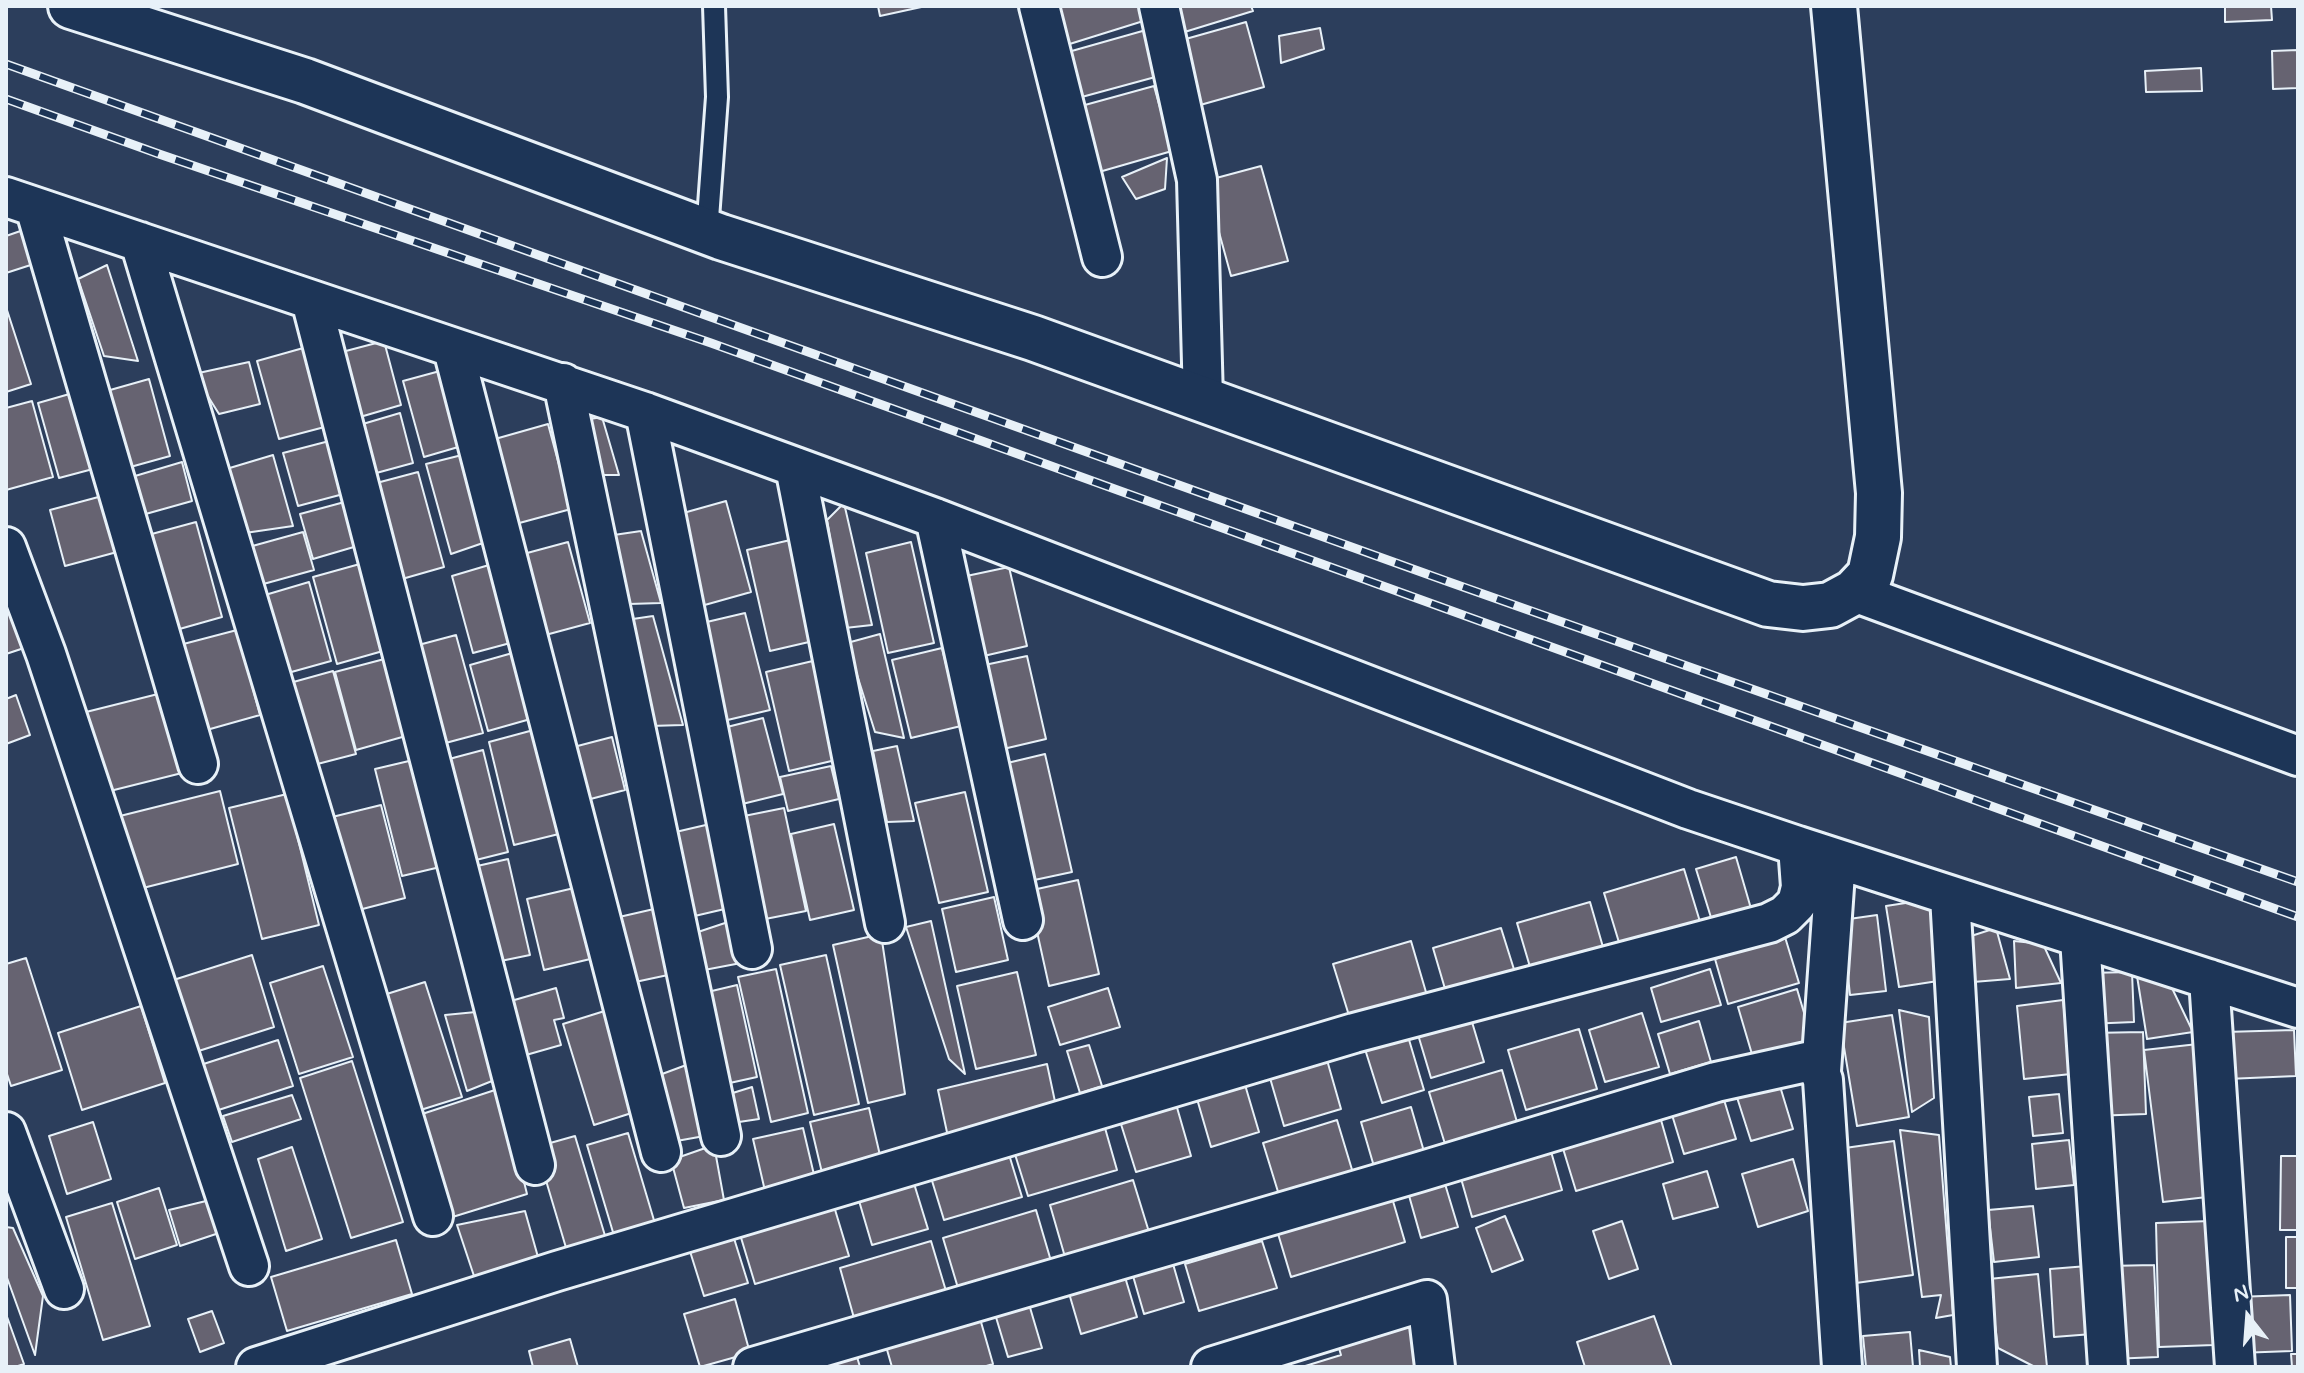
<!DOCTYPE html>
<html>
<head>
<meta charset="utf-8">
<style>
  body { margin:0 }
  #map { position:relative; width:2304px; height:1373px; overflow:hidden; background:#2c3e5c; font-family:Mynerve,sans-serif }
  canvas { display:block }
  .frame { position:absolute; inset:0; border:8px solid #e8f1f8; pointer-events:none }
  .north { position:absolute; left:2208px; top:1277px; width:80px; height:80px; -webkit-text-stroke:6px #1d3557; paint-order:stroke; rotate:343deg; font-size:22px; font-weight:700; line-height:32px; text-align:center; color:#e8f1f8 }
  .north::after { content:''; display:block; margin:auto; width:28px; height:36px; background:#e8f1f8; clip-path:polygon(50% 0,100% 100%,50% 72%,0 100%) }
</style>
</head>
<body>
<div id="map">
<canvas width="2304" height="1373"></canvas>
<div class="frame"></div>
<div class="north">N</div>
</div>
<script>
const context = document.querySelector('canvas').getContext('2d');
context.lineJoin = 'round';
function fillPath(path, color) { context.fillStyle = color; context.fill(path, 'evenodd'); }
const poly = rows => new Path2D(rows.map(r => 'M' + r).join(''));
function strokePath(path, color, width, dash) { context.strokeStyle = color; context.lineWidth = width; context.lineCap = dash ? 'butt' : 'round'; context.setLineDash(dash || []); context.stroke(path); }
const building = poly([
  [878,6,926,6,880,16,878,6],
  [1048,6,1149,6,1153,18,1060,47,1048,6],
  [1170,6,1251,6,1253,11,1178,34,1170,6],
  [2225,6,2271,6,2272,20,2225,22,2225,6],
  [1246,22,1264,87,1186,109,1168,44,1246,22],
  [1320,28,1324,49,1281,63,1279,36,1320,28],
  [1146,30,1159,76,1067,101,1054,56,1146,30],
  [2298,50,2298,88,2273,89,2272,51,2298,50],
  [2201,68,2202,91,2146,92,2145,71,2201,68],
  [1154,86,1172,151,1092,174,1074,108,1154,86],
  [1167,158,1165,189,1136,199,1122,177,1167,158],
  [1261,166,1288,261,1231,276,1205,181,1261,166],
  [32,227,43,261,6,273,6,236,32,227],
  [107,265,138,361,104,356,78,279,107,265],
  [6,307,31,384,6,392,6,307],
  [384,341,401,405,360,417,342,352,384,341],
  [314,345,336,424,279,439,257,361,314,345],
  [249,362,260,404,219,414,194,374,249,362],
  [451,368,472,443,424,457,403,381,451,368],
  [149,379,170,456,116,471,96,394,149,379],
  [87,389,108,465,59,478,38,403,87,389],
  [32,401,53,477,6,490,6,408,32,401],
  [400,413,413,463,369,475,356,426,400,413],
  [602,417,619,475,600,475,584,420,602,417],
  [548,424,571,509,512,525,488,441,548,424],
  [337,439,351,492,298,506,283,453,337,439],
  [273,455,293,526,245,533,223,470,273,455],
  [462,455,483,543,451,554,426,464,462,455],
  [182,462,192,501,135,517,125,479,182,462],
  [418,472,444,567,395,581,369,485,418,472],
  [117,492,132,548,65,566,50,510,117,492],
  [352,500,364,544,313,559,300,514,352,500],
  [726,501,751,592,694,608,669,517,726,501],
  [844,503,872,625,845,628,827,520,844,503],
  [196,522,222,617,176,630,148,535,196,522],
  [641,531,661,603,629,604,607,536,641,531],
  [303,532,314,570,249,588,238,550,303,532],
  [799,538,822,639,770,651,747,550,799,538],
  [568,542,590,623,538,637,516,556,568,542],
  [911,542,934,643,888,653,866,553,911,542],
  [367,562,390,649,337,664,313,577,367,562],
  [489,565,514,642,473,653,452,576,489,565],
  [1009,567,1027,646,975,658,957,578,1009,567],
  [309,582,331,661,277,676,255,598,309,582],
  [6,598,24,648,6,654,6,598],
  [745,613,770,710,719,722,694,625,745,613],
  [653,616,683,725,650,726,626,620,653,616],
  [237,630,260,715,196,733,172,647,237,630],
  [880,634,904,738,875,732,847,643,880,634],
  [456,635,483,733,438,745,411,647,456,635],
  [942,648,961,726,911,738,892,660,942,648],
  [516,652,534,718,488,731,470,665,516,652],
  [1027,656,1046,739,999,750,980,666,1027,656],
  [392,657,413,734,356,750,335,672,392,657],
  [817,660,840,759,789,771,766,672,817,660],
  [333,671,356,754,302,768,279,686,333,671],
  [166,692,186,772,102,793,82,713,166,692],
  [16,695,30,735,6,744,6,699,16,695],
  [763,718,783,794,730,807,711,731,763,718],
  [541,728,567,832,514,845,489,742,541,728],
  [612,737,625,790,579,802,566,749,612,737],
  [897,746,914,821,887,822,873,751,897,746],
  [483,750,508,852,460,864,434,763,483,750],
  [1045,754,1072,872,1025,882,999,765,1045,754],
  [426,757,453,864,402,876,375,769,426,757],
  [831,766,839,799,788,811,780,777,831,766],
  [220,791,238,864,135,890,116,817,220,791],
  [965,792,988,892,939,903,915,803,965,792],
  [287,794,319,925,262,939,229,808,287,794],
  [381,805,405,898,347,913,324,819,381,805],
  [784,808,806,911,750,922,729,819,784,808],
  [710,824,729,908,686,918,667,834,710,824],
  [834,824,854,910,810,920,791,834,834,824],
  [1736,857,1752,912,1713,924,1696,869,1736,857],
  [508,859,530,955,486,964,464,869,508,859],
  [1684,869,1701,925,1621,949,1604,893,1684,869],
  [1078,880,1099,974,1049,986,1028,891,1078,880],
  [587,885,603,956,544,970,527,899,587,885],
  [994,897,1008,960,956,972,942,909,994,897],
  [1938,898,1951,979,1899,987,1886,906,1938,898],
  [1590,902,1605,954,1533,977,1517,923,1590,902],
  [654,909,668,975,621,985,606,920,654,909],
  [1877,915,1886,991,1850,995,1842,920,1877,915],
  [731,921,741,963,699,971,692,934,731,921],
  [931,921,965,1074,949,1059,906,927,931,921],
  [1501,928,1517,979,1448,999,1433,948,1501,928],
  [1996,928,2010,979,1973,982,1968,937,1996,928],
  [881,934,905,1094,868,1103,833,945,881,934],
  [1785,937,1799,983,1728,1004,1715,959,1785,937],
  [1411,941,1428,999,1351,1022,1333,964,1411,941],
  [2014,941,2043,944,2061,983,2016,988,2014,941],
  [252,955,274,1027,186,1055,164,983,252,955],
  [826,955,859,1104,814,1115,780,965,826,955],
  [26,958,62,1070,11,1086,6,1071,6,964,26,958],
  [323,966,353,1057,299,1074,270,983,323,966],
  [776,969,808,1113,771,1122,738,977,776,969],
  [1710,969,1721,1005,1661,1022,1651,988,1710,969],
  [1017,972,1036,1055,976,1069,957,986,1017,972],
  [2132,972,2134,1022,2087,1024,2086,973,2132,972],
  [2137,976,2171,986,2193,1032,2147,1039,2137,976],
  [425,982,462,1097,411,1113,374,998,425,982],
  [737,985,757,1077,716,1086,695,995,737,985],
  [556,988,564,1018,554,1020,561,1045,519,1057,504,1003,556,988],
  [1108,988,1120,1027,1060,1045,1048,1007,1108,988],
  [1797,989,1813,1043,1754,1061,1738,1007,1797,989],
  [2063,1000,2071,1074,2024,1079,2017,1006,2063,1000],
  [141,1006,165,1083,82,1110,58,1033,141,1006],
  [611,1009,641,1110,594,1125,563,1024,611,1009],
  [1899,1010,1929,1017,1934,1098,1912,1112,1899,1010],
  [476,1012,497,1079,467,1091,445,1015,476,1012],
  [1469,1012,1484,1062,1431,1078,1416,1028,1469,1012],
  [1642,1013,1659,1067,1605,1082,1589,1030,1642,1013],
  [1892,1015,1909,1117,1857,1126,1840,1023,1892,1015],
  [1699,1021,1711,1062,1670,1074,1658,1034,1699,1021],
  [1579,1029,1597,1089,1526,1110,1508,1050,1579,1029],
  [2294,1030,2296,1076,2227,1079,2225,1032,2294,1030],
  [2143,1032,2146,1114,2093,1116,2091,1033,2143,1032],
  [1407,1033,1424,1090,1382,1103,1364,1046,1407,1033],
  [278,1040,293,1086,203,1115,188,1069,278,1040],
  [2198,1044,2216,1196,2163,1202,2144,1050,2198,1044],
  [1089,1045,1102,1086,1080,1093,1067,1051,1089,1045],
  [1327,1060,1341,1109,1284,1126,1270,1078,1327,1060],
  [352,1061,403,1222,351,1238,300,1078,352,1061],
  [689,1064,710,1135,671,1142,654,1077,689,1064],
  [1047,1064,1057,1111,948,1137,938,1090,1047,1064],
  [1502,1070,1517,1122,1445,1144,1429,1092,1502,1070],
  [1776,1073,1793,1129,1751,1141,1733,1085,1776,1073],
  [1243,1078,1259,1132,1211,1147,1195,1092,1243,1078],
  [752,1087,759,1119,739,1122,723,1096,752,1087],
  [501,1088,527,1194,446,1219,413,1117,501,1088],
  [1721,1090,1736,1139,1684,1154,1669,1105,1721,1090],
  [2059,1094,2063,1133,2033,1136,2029,1097,2059,1094],
  [292,1095,301,1119,232,1142,223,1116,292,1095],
  [1176,1104,1191,1156,1136,1172,1120,1121,1176,1104],
  [1411,1107,1425,1155,1375,1170,1361,1122,1411,1107],
  [869,1108,882,1164,823,1177,810,1122,869,1108],
  [1659,1113,1673,1162,1576,1191,1561,1142,1659,1113],
  [1337,1120,1353,1173,1279,1195,1263,1143,1337,1120],
  [1103,1121,1117,1170,1028,1196,1013,1148,1103,1121],
  [93,1122,111,1179,67,1194,49,1136,93,1122],
  [803,1128,815,1179,765,1191,753,1139,803,1128],
  [1900,1130,1939,1135,1953,1315,1936,1318,1941,1295,1922,1297,1900,1130],
  [628,1133,656,1227,615,1239,587,1145,628,1133],
  [575,1136,606,1239,567,1251,536,1147,575,1136],
  [2069,1140,2074,1185,2036,1189,2032,1144,2069,1140],
  [1548,1141,1562,1190,1472,1217,1458,1168,1548,1141],
  [1894,1141,1913,1275,1856,1283,1838,1149,1894,1141],
  [714,1145,724,1200,684,1208,671,1160,714,1145],
  [292,1147,322,1239,286,1251,258,1159,292,1147],
  [1007,1148,1022,1197,944,1220,929,1171,1007,1148],
  [2281,1156,2298,1156,2298,1230,2280,1230,2281,1156],
  [1793,1159,1808,1211,1758,1227,1742,1174,1793,1159],
  [1707,1171,1718,1207,1673,1219,1663,1184,1707,1171],
  [1442,1174,1458,1227,1421,1238,1406,1185,1442,1174],
  [912,1177,928,1229,872,1245,857,1194,912,1177],
  [1133,1180,1149,1232,1065,1257,1050,1205,1133,1180],
  [1388,1184,1405,1242,1291,1277,1273,1217,1388,1184],
  [159,1188,177,1245,135,1259,117,1202,159,1188],
  [206,1201,219,1233,180,1246,169,1210,206,1201],
  [112,1203,150,1326,103,1340,66,1217,112,1203],
  [833,1203,849,1256,755,1284,739,1231,833,1203],
  [2033,1206,2039,1257,1994,1262,1988,1210,2033,1206],
  [1036,1210,1051,1261,958,1288,943,1238,1036,1210],
  [525,1211,538,1257,475,1279,457,1225,525,1211],
  [1505,1216,1523,1260,1492,1272,1476,1228,1505,1216],
  [1622,1221,1638,1269,1609,1279,1593,1231,1622,1221],
  [2210,1221,2214,1345,2159,1347,2156,1223,2210,1221],
  [6,1227,13,1228,43,1296,35,1355,6,1275,6,1227],
  [732,1232,748,1283,704,1296,688,1245,732,1232],
  [2286,1237,2298,1237,2298,1288,2286,1288,2286,1237],
  [396,1240,412,1294,287,1331,271,1277,396,1240],
  [931,1241,946,1291,854,1318,840,1268,931,1241],
  [1262,1241,1277,1288,1199,1311,1185,1264,1262,1241],
  [1171,1257,1184,1302,1144,1314,1131,1269,1171,1257],
  [2100,1265,2105,1333,2054,1337,2050,1269,2100,1265],
  [2154,1265,2158,1357,2111,1359,2108,1266,2154,1265],
  [1122,1267,1137,1317,1081,1334,1066,1283,1122,1267],
  [2038,1274,2047,1367,2035,1367,1998,1348,1989,1279,2038,1274],
  [1026,1294,1042,1348,1008,1357,992,1304,1026,1294],
  [2290,1295,2292,1351,2238,1353,2236,1297,2290,1295],
  [735,1299,750,1353,700,1367,684,1314,735,1299],
  [977,1308,993,1364,983,1367,892,1367,883,1336,977,1308],
  [212,1311,224,1343,200,1352,188,1319,212,1311],
  [6,1314,24,1364,15,1367,6,1367,6,1314],
  [1409,1316,1424,1367,1302,1367,1341,1355,1336,1338,1409,1316],
  [1654,1316,1672,1367,1585,1367,1577,1342,1654,1316],
  [1910,1332,1913,1367,1866,1367,1863,1336,1910,1332],
  [570,1339,578,1367,533,1367,529,1351,570,1339],
  [855,1350,860,1367,799,1367,855,1350],
  [1919,1350,1950,1357,1951,1367,1920,1367,1919,1350],
  [2291,1354,2298,1354,2298,1367,2292,1367,2291,1354]
]);
fillPath(building, '#666371');
strokePath(building, '#e8f1f8', 2);
const service = poly([
  [707,232,717,97,714,6]
]);
const minor = poly([
  [1039,6,1102,257],
  [1159,6,1197,180,1203,400],
  [6,197,645,412,935,518,1688,809,1798,846,1801,887,1797,903,1785,915,1769,923,1354,1033,557,1271,256,1367],
  [35,207,198,764],
  [140,242,433,1216],
  [311,300,535,1165],
  [453,349,661,1152],
  [563,383,721,1136],
  [645,412,752,949],
  [795,467,885,923],
  [935,518,1023,920],
  [6,547,46,654,249,1266],
  [1854,592,2298,756],
  [1798,846,2298,1008],
  [1950,896,1977,1367],
  [2080,938,2108,1367],
  [2209,979,2235,1367],
  [1821,1071,1836,859],
  [6,1132,64,1289],
  [753,1367,1419,1172,1716,1082,1811,1061,1817,1064,1823,1080,1842,1367],
  [1211,1367,1427,1300,1435,1367]
]);
const tertiary = poly([
  [71,6,305,81,721,237,1033,338,1768,604,1803,608,1830,605,1854,592,1870,575,1878,537,1879,493,1834,6]
]);
strokePath(service, '#e8f1f8', 26);
strokePath(minor, '#e8f1f8', 44);
strokePath(tertiary, '#e8f1f8', 50);
strokePath(service, '#1d3557', 20);
strokePath(minor, '#1d3557', 38);
strokePath(tertiary, '#1d3557', 44);
const rail = poly([
  [6,64,1449,582,2298,882],
  [6,99,159,154,711,343,2298,917]
]);
strokePath(rail, '#e8f1f8', 9);
strokePath(rail, '#1d3557', 6, [18]);
</script>
</body>
</html>
